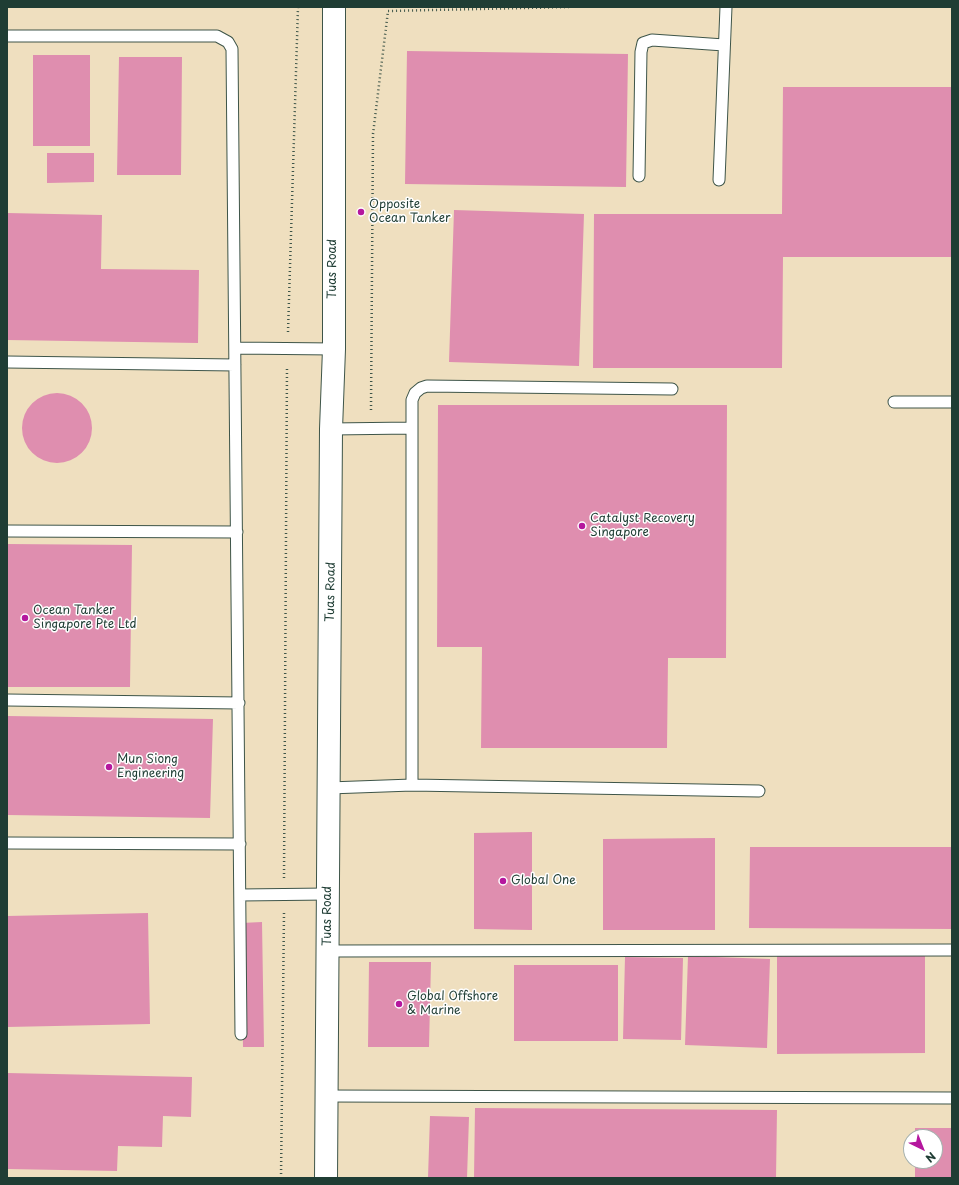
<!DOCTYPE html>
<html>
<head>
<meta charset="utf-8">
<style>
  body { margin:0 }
  #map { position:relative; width:959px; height:1185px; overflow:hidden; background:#efdfbf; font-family:"Playpen Sans",sans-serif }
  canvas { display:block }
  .frame { position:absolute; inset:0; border:8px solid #1f3d34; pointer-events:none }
  .north { position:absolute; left:903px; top:1129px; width:40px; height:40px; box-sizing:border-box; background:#fff; border:1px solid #a5b1ae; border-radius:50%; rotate:137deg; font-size:11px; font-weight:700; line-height:16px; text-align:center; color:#1f3d34 }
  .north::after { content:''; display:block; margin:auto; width:14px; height:18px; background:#b5179e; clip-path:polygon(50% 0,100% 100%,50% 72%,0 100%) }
</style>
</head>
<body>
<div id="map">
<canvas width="959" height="1185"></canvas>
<div class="frame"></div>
<div class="north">N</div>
</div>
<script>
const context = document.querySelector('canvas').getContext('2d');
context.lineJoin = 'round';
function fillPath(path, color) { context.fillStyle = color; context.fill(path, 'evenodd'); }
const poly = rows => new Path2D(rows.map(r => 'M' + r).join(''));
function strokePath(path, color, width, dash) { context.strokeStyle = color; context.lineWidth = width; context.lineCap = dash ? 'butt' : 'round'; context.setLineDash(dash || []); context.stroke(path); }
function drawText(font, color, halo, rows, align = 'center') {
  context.font = font + ' "Playpen Sans",sans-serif'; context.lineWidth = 3; context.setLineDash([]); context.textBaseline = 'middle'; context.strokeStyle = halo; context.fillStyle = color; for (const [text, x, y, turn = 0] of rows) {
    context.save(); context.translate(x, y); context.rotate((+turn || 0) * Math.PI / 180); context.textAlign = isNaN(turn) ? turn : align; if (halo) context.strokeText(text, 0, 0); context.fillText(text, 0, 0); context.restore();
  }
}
fillPath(poly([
  [407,51,628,54,626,187,405,184],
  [33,55,90,55,90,146,33,146],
  [119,57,182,57,181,175,117,175],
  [783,87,952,87,952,257,783,257,782,368,593,368,594,214,782,214],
  [47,153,94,153,94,182,47,183],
  [454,210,584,214,579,366,449,362],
  [7,213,102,215,101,269,199,270,198,343,7,340],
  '22 428a35 35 0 1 1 70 0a35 35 0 1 1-70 0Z',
  [438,405,727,405,726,658,668,658,667,748,481,748,482,647,437,647],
  [7,544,132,545,130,687,7,687],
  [7,716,213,719,210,818,7,815],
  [532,832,532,930,474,929,474,833],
  [715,838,715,930,603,930,603,839],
  [750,847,952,847,952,929,749,928],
  [148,913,150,1024,7,1027,7,916],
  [262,922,264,1047,243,1047,241,923],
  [925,952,925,1053,777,1054,777,953],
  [688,956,770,959,767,1048,685,1045],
  [625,957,683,958,681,1040,623,1039],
  [369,962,431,962,429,1047,368,1047],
  [514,965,618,965,618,1041,514,1041],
  [7,1073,192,1077,191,1117,163,1116,162,1147,118,1146,117,1171,7,1169],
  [475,1108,777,1110,776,1178,474,1178],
  [430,1116,469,1117,467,1178,428,1178],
  [915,1128,952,1128,952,1178,915,1178,915,1161,935,1161,935,1137,915,1137]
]), '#df8eaf');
const lane = poly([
  [7,36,217,36,228,42,232,49,241,1034],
  [639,176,641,52,643,43,652,40,724,45],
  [719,180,726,7],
  [235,348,334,349],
  [7,362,235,365],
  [894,402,952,402],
  [331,429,412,428],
  [7,531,237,532],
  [7,700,239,703],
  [412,785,412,400,415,393,421,388,427,386,672,389],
  [329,788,412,785,759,791],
  [7,843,240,844],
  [240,895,328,894],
  [327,951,952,950],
  [326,1096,952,1098]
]);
const street = poly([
  [326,1178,331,429,334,349,334,7]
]);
strokePath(lane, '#3e5549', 13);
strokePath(street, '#3e5549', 24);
strokePath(poly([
  [288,332,298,7],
  [371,410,373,134,388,11,570,7],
  [284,878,287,367],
  [281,1178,284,913]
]), '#3e5549', 2.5, [1, 3]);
strokePath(lane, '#fff', 11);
strokePath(street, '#fff', 22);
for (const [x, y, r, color] of [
  [361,212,4,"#b5179e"],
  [582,526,4,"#b5179e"],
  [25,618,4,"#b5179e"],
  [109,767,4,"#b5179e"],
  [503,881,4,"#b5179e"],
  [399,1004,4,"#b5179e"]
]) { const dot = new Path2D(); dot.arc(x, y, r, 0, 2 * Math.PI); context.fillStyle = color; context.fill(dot); strokePath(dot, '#fff', 1.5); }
drawText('12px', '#1f3d34', '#fff', [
  ["Opposite",369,205],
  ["Ocean Tanker",369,219],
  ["Catalyst Recovery",590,519],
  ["Singapore",590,533],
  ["Ocean Tanker",33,611],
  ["Singapore Pte Ltd",33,625],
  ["Mun Siong",117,760],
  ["Engineering",117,774],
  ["Global One",511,881],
  ["Global Offshore",407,997],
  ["& Marine",407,1011]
], 'left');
drawText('12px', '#1f3d34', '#fff', [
  ["Tuas Road",333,269,-90],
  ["Tuas Road",331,592,-89],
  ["Tuas Road",328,916,-90]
]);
</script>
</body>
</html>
